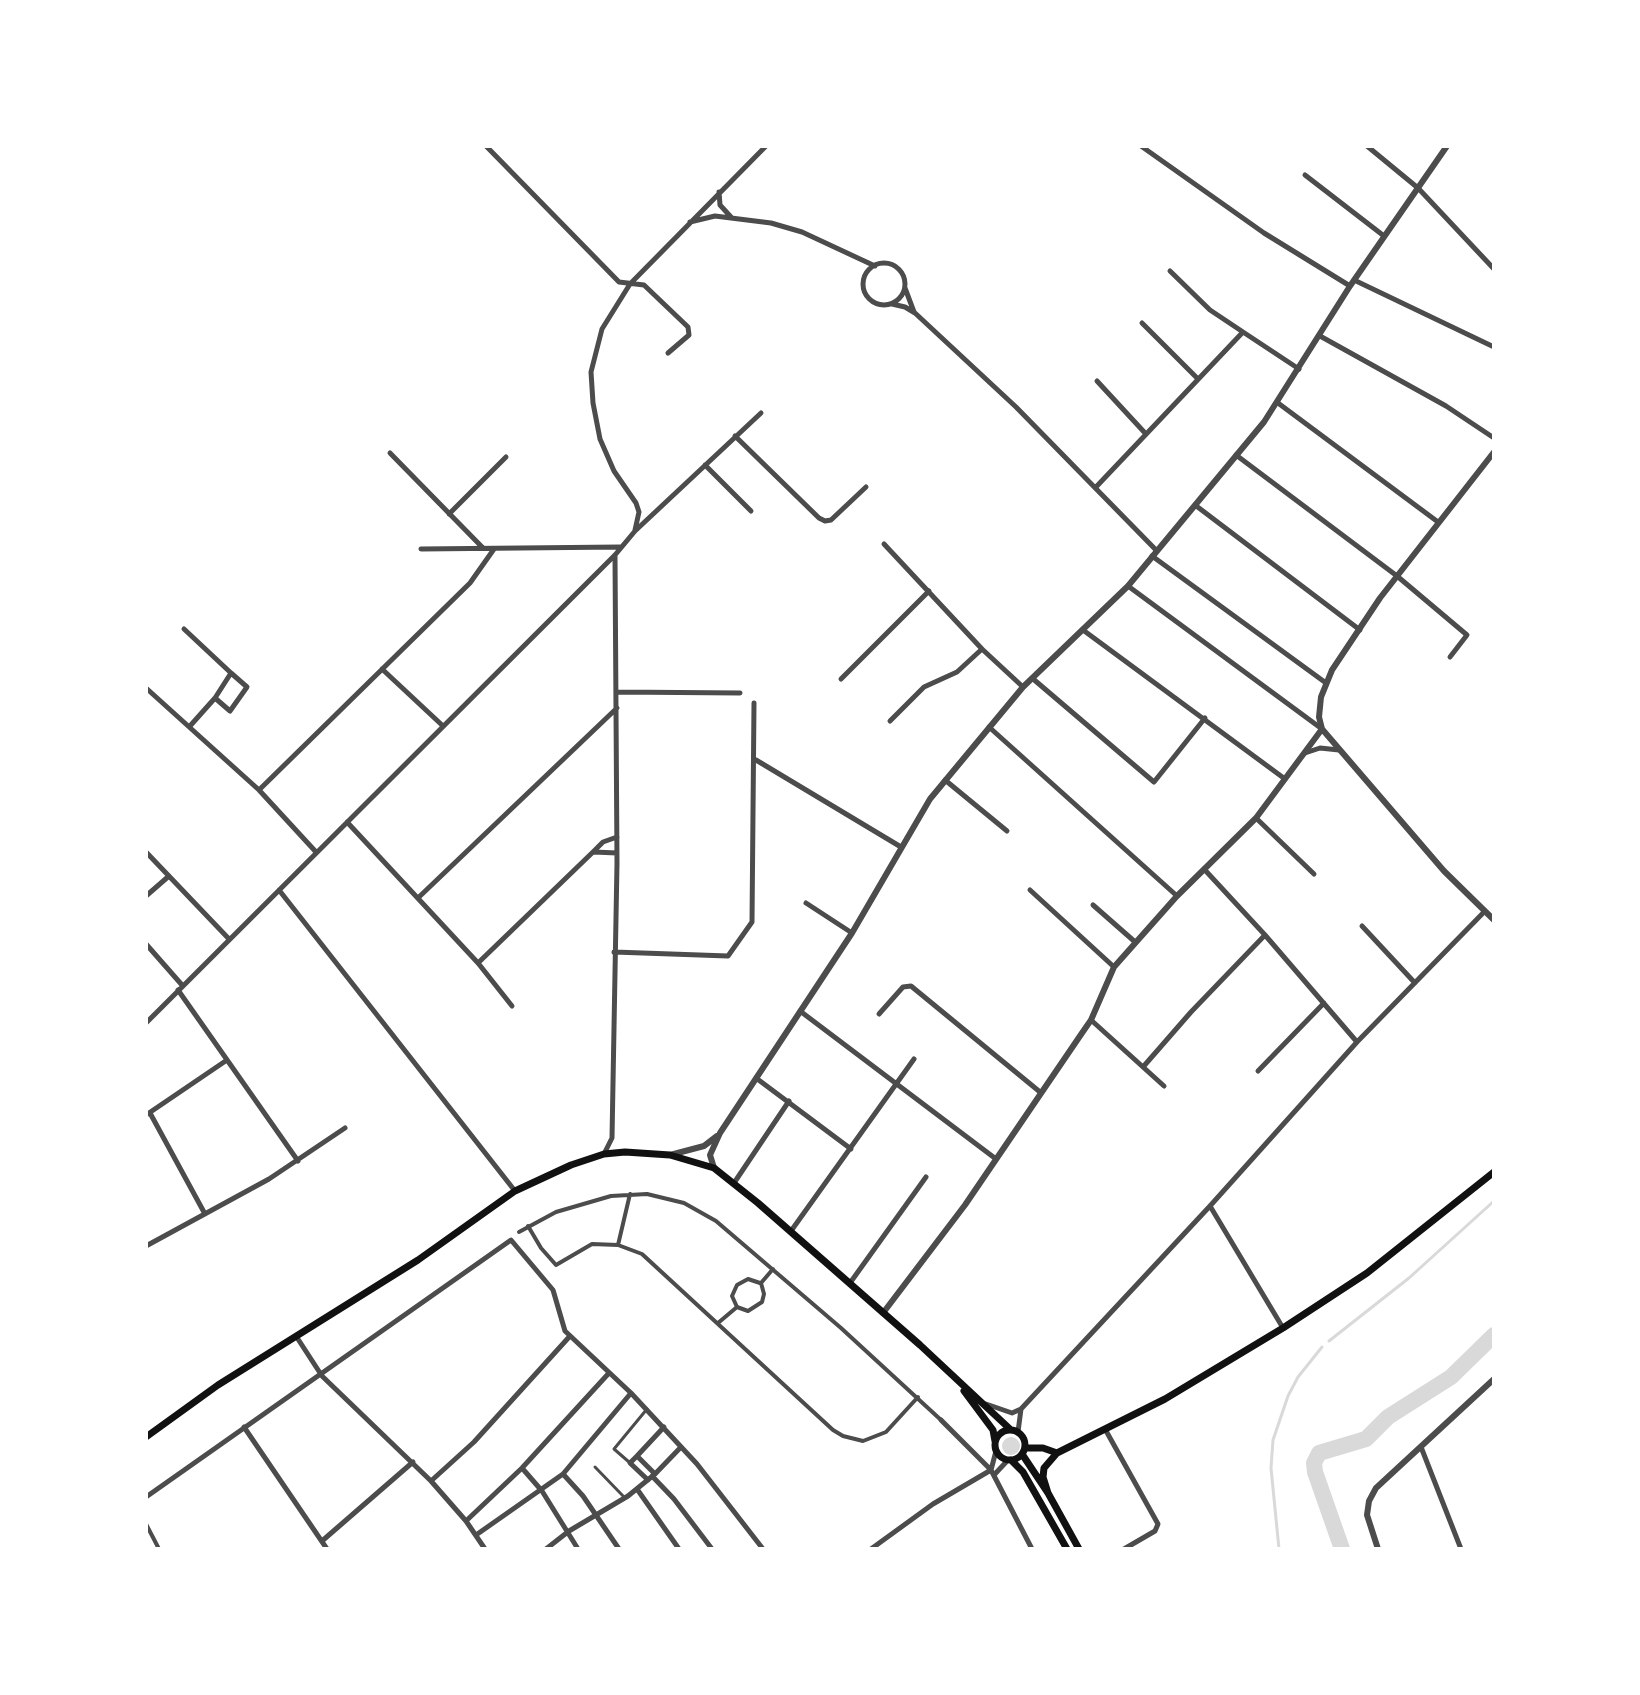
<!DOCTYPE html>
<html>
<head>
<meta charset="utf-8">
<style>
  body { margin:0 }
  #map { position:relative; width:1640px; height:1695px; overflow:hidden; background:#fff; font-family:"Open Sans",sans-serif }
  canvas { display:block }
  .frame { position:absolute; inset:0; border:148px solid #fff; pointer-events:none }
</style>
</head>
<body>
<div id="map">
<canvas width="1640" height="1695"></canvas>
<div class="frame"></div>
</div>
<script>
const context = document.querySelector('canvas').getContext('2d');
context.lineJoin = 'round';
function fillPath(path, color) { context.fillStyle = color; context.fill(path, 'evenodd'); }
const poly = rows => new Path2D(rows.map(r => 'M' + r).join(''));
function strokePath(path, color, width, dash) { context.strokeStyle = color; context.lineWidth = width; context.lineCap = dash ? 'butt' : 'round'; context.setLineDash(dash || []); context.stroke(path); }
fillPath(poly([
  '1002 1446a9 9 0 1 1 18 0a9 9 0 1 1-18 0Z'
]), '#d9d9d9');
strokePath(poly([
  [1329,1341,1409,1278,1494,1201],
  [1279,1549,1271,1468,1273,1440,1288,1396,1298,1377,1322,1347]
]), '#d9d9d9', 3);
strokePath(poly([
  [1342,1549,1315,1472,1314,1463,1319,1453,1366,1439,1388,1417,1451,1377,1494,1335]
]), '#d9d9d9', 16);
strokePath(poly([
  [629,1462,614,1449,647,1409],
  [595,1467,625,1498]
]), '#4c4c4c', 3);
strokePath(poly([
  [528,1226,541,1248,556,1265,592,1244,618,1245,642,1254,833,1430,843,1436,863,1441,886,1432,918,1397],
  [519,1232,556,1212,611,1196,647,1194,684,1203,716,1221,841,1328,941,1420],
  [618,1245,630,1194],
  [737,1307,732,1296,737,1285,748,1279,760,1283],
  [718,1323,737,1307,748,1311,762,1302,764,1294,761,1283,773,1269],
  [146,1524,159,1549]
]), '#4c4c4c', 4);
strokePath(poly([
  [486,146,619,282,644,285,688,327,689,335,668,353],
  [1141,146,1264,233,1350,286],
  [1367,146,1418,188,1494,269],
  [1305,175,1384,236],
  [719,192,720,205,731,217],
  [690,222,715,216,771,223,802,232,875,266],
  '863 284a21 21 0 1 1 42 0a21 21 0 1 1-42 0Z',
  [1170,271,1210,310,1243,332],
  [1354,280,1494,347],
  [905,288,914,312],
  [892,304,905,307,915,313,1016,407,1156,550],
  [1142,323,1197,378],
  [1320,336,1446,406,1494,438],
  [1097,381,1145,433],
  [1278,403,1438,522],
  [735,436,819,518,825,521,831,520,866,487],
  [390,453,483,548],
  [1236,455,1397,576,1467,635,1450,657],
  [705,465,751,511],
  [1096,487,1243,332,1299,369],
  [1195,505,1360,630],
  [449,514,506,457],
  [635,530,639,512,636,503,614,471,600,439,593,403,591,372,602,329,630,284,766,146],
  [884,544,982,649,1023,687],
  [421,549,620,547],
  [1152,556,1326,683],
  [1128,586,1322,729],
  [184,629,231,673],
  [1083,630,1285,779],
  [382,669,443,726],
  [1032,678,1154,782,1205,718],
  [841,679,929,591],
  [146,688,259,790,316,852],
  [617,692,740,693],
  [890,721,924,687,957,672,982,649],
  [190,726,215,698,231,673,247,687,230,711,215,698],
  [989,727,1177,896],
  [1305,753,1320,748,1339,750],
  [756,760,901,847],
  [945,780,1007,831],
  [259,790,470,583,494,549],
  [1256,818,1314,874],
  [347,822,478,963,593,852,603,842,617,837],
  [146,852,229,939],
  [594,852,617,853],
  [1204,869,1265,935,1357,1042],
  [279,890,515,1191],
  [1030,890,1114,967],
  [146,896,169,876],
  [419,897,617,708],
  [806,903,852,933],
  [1093,905,1134,941],
  [1362,926,1415,983],
  [146,944,182,985],
  [614,952,728,956,752,922,754,703],
  [478,963,512,1006],
  [178,990,298,1161],
  [800,1011,996,1159],
  [879,1014,903,987,911,986,1040,1092],
  [1091,1020,1164,1086],
  [146,1023,615,555,635,531,761,413],
  [1143,1067,1191,1012,1265,935],
  [1258,1071,1324,1003],
  [756,1078,851,1149],
  [150,1113,205,1214],
  [146,1115,227,1060],
  [604,1154,612,1138,617,863,615,556],
  [734,1183,789,1101],
  [1210,1206,1283,1328],
  [791,1231,914,1059],
  [146,1246,269,1179,345,1128],
  [850,1283,926,1177],
  [296,1336,322,1376,431,1481,466,1521,485,1549],
  [986,1404,1012,1413,1021,1409,1210,1206,1357,1042,1485,911],
  [941,1420,991,1470,1032,1549],
  [244,1427,327,1549],
  [1105,1429,1158,1524,1155,1531,1124,1549],
  [1018,1432,1021,1409],
  [1421,1447,1461,1549],
  [637,1456,664,1427],
  [522,1468,542,1491,578,1549],
  [563,1474,583,1496,619,1549],
  [994,1475,1008,1460],
  [652,1476,674,1499,712,1549],
  [648,1480,630,1463,637,1456,655,1474],
  [431,1481,474,1442,570,1336],
  [637,1489,679,1549],
  [146,1497,511,1240,553,1290,565,1331,631,1393,697,1464,763,1549],
  [466,1521,522,1468,609,1373],
  [476,1535,563,1474,631,1393],
  [322,1541,413,1462],
  [546,1549,569,1531,628,1496,655,1474,681,1447],
  [871,1549,933,1504,991,1470,996,1451]
]), '#4c4c4c', 5);
strokePath(poly([
  [1322,729,1444,871,1494,920],
  [670,1155,704,1146,717,1136],
  [714,1168,710,1155,720,1133,852,933,930,799,1023,687,1128,586,1264,422,1350,286,1447,146],
  [883,1313,965,1205,1082,1033,1091,1020,1114,967,1177,896,1256,818,1322,729,1319,717,1321,697,1332,670,1380,598,1494,452],
  [1378,1549,1367,1515,1369,1501,1376,1488,1494,1379]
]), '#4c4c4c', 6);
strokePath(poly([
  [964,1391,993,1430,995,1441],
  '995 1445a15 15 0 1 1 30 0a15 15 0 1 1-30 0Z',
  [146,1437,218,1385,418,1260,515,1191,571,1165,604,1154,625,1152,670,1155,714,1168,758,1203,920,1345,1011,1430],
  [1025,1448,1043,1448,1057,1453],
  [1022,1454,1048,1493,1079,1549],
  [1011,1460,1023,1472,1067,1549],
  [1048,1493,1043,1477,1044,1468,1057,1453,1165,1399,1283,1328,1367,1273,1494,1172]
]), '#111', 7);
</script>
</body>
</html>
